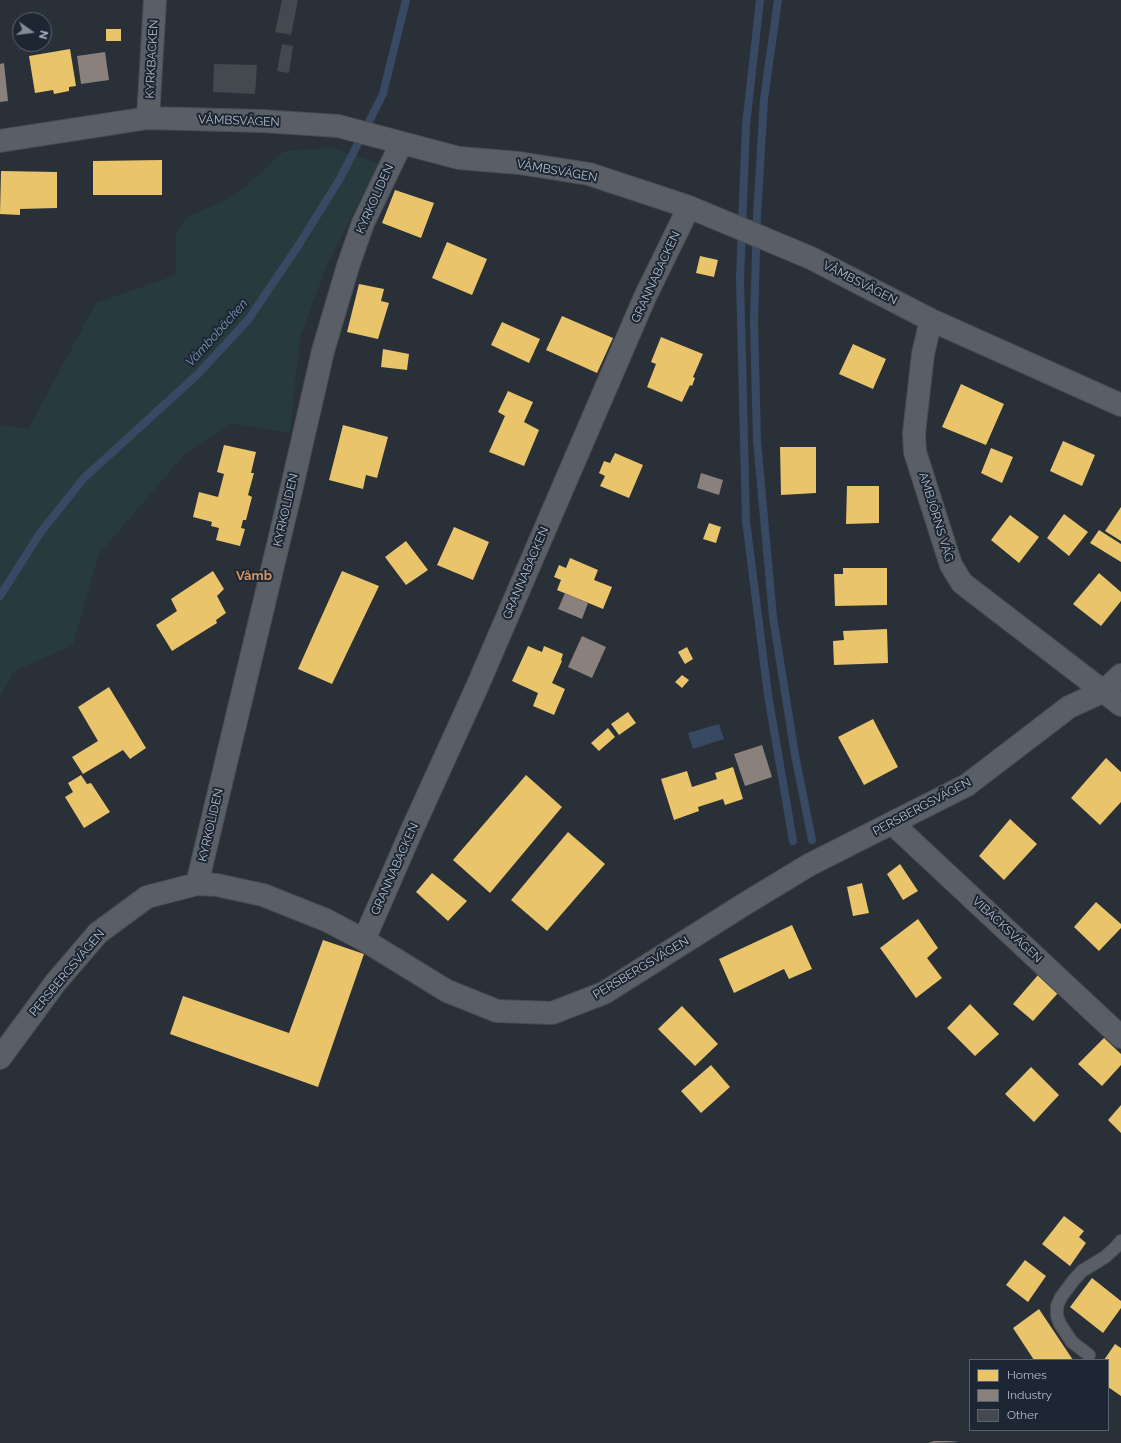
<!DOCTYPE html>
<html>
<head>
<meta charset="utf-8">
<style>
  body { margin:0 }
  #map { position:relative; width:1121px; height:1443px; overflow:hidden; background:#2a3038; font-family:Raleway,sans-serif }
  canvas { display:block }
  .legend { position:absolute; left:969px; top:1359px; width:140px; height:72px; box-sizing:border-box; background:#1d2633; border:1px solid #59626f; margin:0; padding:5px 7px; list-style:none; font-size:12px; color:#b4bcc9 }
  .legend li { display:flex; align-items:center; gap:8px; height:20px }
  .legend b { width:20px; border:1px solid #59626f }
  .north { position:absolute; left:12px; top:12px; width:40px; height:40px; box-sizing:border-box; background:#1d2633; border:1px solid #59626f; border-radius:50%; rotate:104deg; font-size:11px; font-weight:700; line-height:16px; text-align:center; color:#b4bcc9 }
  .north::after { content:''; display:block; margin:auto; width:14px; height:18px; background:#848b96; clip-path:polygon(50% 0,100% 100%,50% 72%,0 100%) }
</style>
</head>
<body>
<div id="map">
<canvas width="1121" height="1443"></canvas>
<ul class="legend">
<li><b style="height:11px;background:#e9c46a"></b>Homes</li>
<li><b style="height:11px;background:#8a817c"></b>Industry</li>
<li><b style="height:11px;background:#444950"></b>Other</li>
</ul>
<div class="north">N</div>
</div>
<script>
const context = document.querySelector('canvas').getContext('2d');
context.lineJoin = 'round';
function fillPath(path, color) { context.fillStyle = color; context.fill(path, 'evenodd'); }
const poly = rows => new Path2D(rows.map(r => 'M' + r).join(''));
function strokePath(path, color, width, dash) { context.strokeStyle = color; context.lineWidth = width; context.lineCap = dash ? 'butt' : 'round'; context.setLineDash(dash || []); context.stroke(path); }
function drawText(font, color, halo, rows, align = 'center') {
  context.font = font + ' Raleway,sans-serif'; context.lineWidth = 4; context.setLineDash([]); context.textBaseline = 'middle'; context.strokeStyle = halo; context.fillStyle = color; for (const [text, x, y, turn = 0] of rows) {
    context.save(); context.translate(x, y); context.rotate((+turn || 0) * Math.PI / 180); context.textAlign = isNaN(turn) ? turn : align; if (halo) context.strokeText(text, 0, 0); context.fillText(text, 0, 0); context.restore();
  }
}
fillPath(poly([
  [331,148,381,164,364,192,326,267,300,338,290,433,231,423,186,453,99,554,73,645,14,671,0,696,0,425,28,429,96,303,176,275,176,232,187,217,224,201,247,185,284,151]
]), '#273a3e');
fillPath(poly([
  [719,724,724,739,693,749,688,733]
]), '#384963');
fillPath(poly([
  [106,29,121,29,121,41,106,41],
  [70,49,76,86,69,87,69,91,54,94,53,90,35,93,29,56],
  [162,160,162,195,93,195,93,161],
  [1,171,57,172,57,208,20,209,20,215,0,214],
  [395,190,434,203,421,238,382,223],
  [447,242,487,259,472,295,432,278],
  [700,256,718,260,714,277,696,273],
  [359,284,384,289,381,301,389,303,378,339,347,332],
  [562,316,613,338,597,373,546,350],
  [502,322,540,339,529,363,491,345],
  [661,337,703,354,693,377,695,378,692,386,690,385,682,402,647,387,656,364,651,362],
  [853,344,886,359,873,389,839,374],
  [383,349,409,354,407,370,381,367],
  [961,384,1004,404,986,445,942,427],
  [508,391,533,402,524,422,539,430,524,466,489,452,505,416,498,412],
  [343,425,388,437,377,478,366,475,363,489,329,480],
  [1063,441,1095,455,1082,486,1050,471],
  [224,445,256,452,251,473,254,473,248,495,252,497,246,520,243,520,241,528,245,529,240,546,216,540,219,528,211,526,212,522,193,517,199,492,218,497,224,474,217,472],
  [780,447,816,447,816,493,781,495],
  [991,448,1013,457,1002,483,981,473],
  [615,453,643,465,629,498,600,486,605,476,599,473,604,461,610,463],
  [847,486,879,486,879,523,846,524],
  [1121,507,1121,541,1105,531],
  [1064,514,1088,532,1069,556,1047,538],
  [1010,515,1039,537,1019,563,991,540],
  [709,523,721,527,716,543,703,539],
  [454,527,489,542,473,580,437,565],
  [1099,530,1121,544,1121,562,1090,543],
  [406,541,428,570,406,585,385,557],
  [570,558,598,570,594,580,612,587,603,609,557,590,561,580,554,577,559,565,566,568],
  [843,568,887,568,887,605,835,606,834,574,843,574],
  [213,571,224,589,217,596,226,613,216,620,217,623,172,651,156,625,177,611,171,599],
  [342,571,379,586,332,684,298,669],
  [1099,573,1121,592,1121,601,1101,626,1073,604],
  [887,629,888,663,834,665,833,641,844,640,843,631],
  [528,646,542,652,544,646,563,654,561,660,562,661,552,683,565,689,554,715,533,706,538,693,512,681],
  [687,647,693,659,685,664,678,652],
  [682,675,689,680,682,688,675,682],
  [109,687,146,748,130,759,123,750,83,774,72,757,98,741,78,707],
  [628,712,636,723,619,735,611,724],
  [873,719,898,767,864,785,838,737],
  [608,728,615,737,599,751,591,743],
  [1106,758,1121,772,1121,802,1100,825,1071,798],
  [733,767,743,799,725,805,723,799,698,807,699,811,674,820,661,779,687,771,692,787,717,779,715,773],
  [81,775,87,784,91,783,110,812,84,828,65,797,73,792,68,783],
  [526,775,562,807,490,893,453,860],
  [1010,819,1037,844,1004,880,979,856],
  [568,832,605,864,547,931,511,900],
  [900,864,918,891,903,900,887,874],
  [432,873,467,901,448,921,416,892],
  [862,883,869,913,853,916,847,887],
  [1096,902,1121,924,1121,928,1099,951,1074,927],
  [918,919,938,948,927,958,942,978,916,998,880,948],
  [792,925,812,969,789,979,784,969,734,993,719,959],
  [323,940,364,954,318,1087,170,1034,183,996,289,1033],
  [1038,975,1058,993,1033,1021,1013,1004],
  [970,1004,999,1034,975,1056,947,1028],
  [682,1006,718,1044,695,1066,658,1029],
  [1104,1038,1121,1054,1121,1065,1102,1086,1078,1064],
  [711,1065,730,1087,701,1113,681,1091],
  [1031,1067,1059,1095,1034,1122,1005,1094],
  [1121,1105,1121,1133,1108,1120],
  [1064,1216,1084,1231,1079,1237,1086,1243,1070,1266,1042,1244],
  [1025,1260,1046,1276,1028,1302,1006,1285],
  [1092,1278,1121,1301,1121,1308,1103,1333,1070,1307],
  [1039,1309,1073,1360,1034,1360,1013,1328],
  [1115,1344,1121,1348,1121,1396,1108,1387,1108,1360,1104,1360]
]), '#e9c46a');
fillPath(poly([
  [105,52,109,80,81,84,77,56],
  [4,63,8,101,0,102,0,64],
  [701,473,723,480,719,495,697,488],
  [565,593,588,603,582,619,558,609],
  [582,636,606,647,592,678,568,667],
  [762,745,772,777,745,786,734,754],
  [934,1441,950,1441,959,1442,928,1443]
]), '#8a817c');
strokePath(poly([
  [760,0,746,125,740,278,746,521,768,695,793,841],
  [778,0,764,99,757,216,754,321,757,441,773,617,795,755,812,840],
  [0,596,40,533,84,478,198,374,248,320,298,246,341,177,383,94,406,0]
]), '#384963', 8);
fillPath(poly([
  [282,0,298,0,291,35,275,32],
  [282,44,293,46,289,73,277,71],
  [214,64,257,65,255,94,213,92]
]), '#444950');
const lane = poly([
  [1089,1355,1072,1342,1060,1324,1057,1316,1057,1306,1061,1297,1073,1281,1082,1271,1105,1257,1116,1247,1121,1241]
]);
const street = poly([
  [148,118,155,0],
  [0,141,148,118,262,121,338,126,459,158,519,163,589,174,689,207,811,258,931,320,1121,405],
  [931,320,923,354,914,433,915,452,951,565,962,583,1121,705],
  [893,824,1121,1037],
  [197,884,293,482,323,351,348,266,363,223,401,144],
  [364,940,411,832,477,687,645,297,689,207],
  [0,1058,56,982,98,933,147,897,197,884,217,885,263,895,326,920,364,940,447,991,497,1011,552,1013,604,993,743,905,809,865,967,785,1069,707,1104,691,1121,675]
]);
strokePath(lane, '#484c53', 14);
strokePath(street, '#484c53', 24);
strokePath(lane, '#5a5e66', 12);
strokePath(street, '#5a5e66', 22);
drawText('12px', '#b4bcc9', '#1d2633', [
  ["KYRKBACKEN",152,59,-87],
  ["VÅMBSVÄGEN",239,121,2],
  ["VÅMBSVÄGEN",557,171,10],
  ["KYRKOLIDEN",375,199,-66],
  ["GRANNABACKEN",656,277,-65],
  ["VÅMBSVÄGEN",860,283,27],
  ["KYRKOLIDEN",286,510,-77],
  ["AMBJÖRNS VÄG",936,517,73],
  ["GRANNABACKEN",526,573,-67],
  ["PERSBERGSVÄGEN",922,807,-28],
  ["KYRKOLIDEN",211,825,-77],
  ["GRANNABACKEN",395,869,-66],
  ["VIBÄCKSVÄGEN",1007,930,43],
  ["PERSBERGSVÄGEN",641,968,-31],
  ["PERSBERGSVÄGEN",67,973,-50]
]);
drawText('italic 13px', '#7c92b1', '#1d2633', [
  ["Våmbobäcken",217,333,-48]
]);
drawText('bold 13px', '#d59563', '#1d2633', [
  ["Våmb",254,576]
]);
</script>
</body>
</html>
